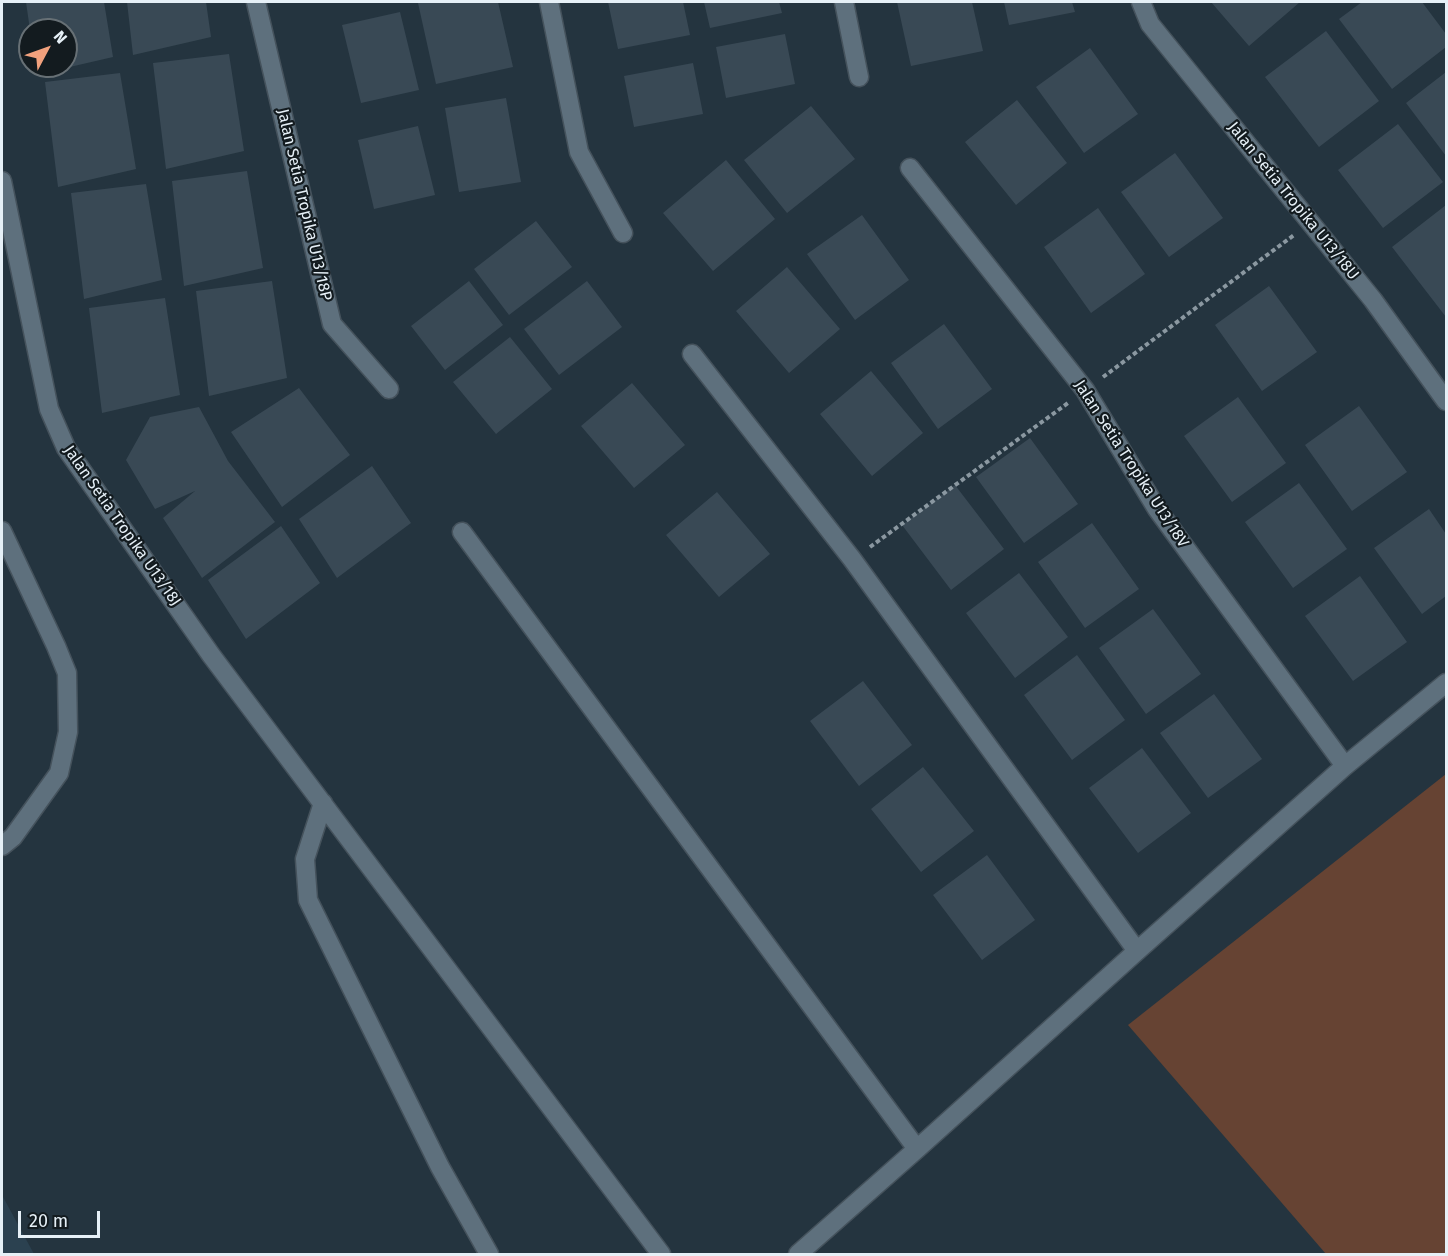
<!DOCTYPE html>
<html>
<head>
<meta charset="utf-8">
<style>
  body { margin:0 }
  #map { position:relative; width:1448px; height:1256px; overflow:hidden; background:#24343f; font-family:"Fira Sans",sans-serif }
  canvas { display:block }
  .frame { position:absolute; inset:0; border:3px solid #e6f0f7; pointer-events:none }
  .north { position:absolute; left:18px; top:18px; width:60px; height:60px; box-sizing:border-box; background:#131b1f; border:2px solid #677075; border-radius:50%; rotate:49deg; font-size:16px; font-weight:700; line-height:24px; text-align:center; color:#e6f0f7 }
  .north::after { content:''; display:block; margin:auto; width:21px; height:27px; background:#f1a17d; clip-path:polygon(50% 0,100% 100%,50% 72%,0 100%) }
  .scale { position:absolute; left:18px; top:1211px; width:82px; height:27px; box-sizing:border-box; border:3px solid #e6f0f7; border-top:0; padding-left:8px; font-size:18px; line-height:21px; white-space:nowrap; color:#e6f0f7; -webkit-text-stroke:4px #131b1f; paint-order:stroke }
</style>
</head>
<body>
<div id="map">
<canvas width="1448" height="1256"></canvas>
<div class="frame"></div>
<div class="north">N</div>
<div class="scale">20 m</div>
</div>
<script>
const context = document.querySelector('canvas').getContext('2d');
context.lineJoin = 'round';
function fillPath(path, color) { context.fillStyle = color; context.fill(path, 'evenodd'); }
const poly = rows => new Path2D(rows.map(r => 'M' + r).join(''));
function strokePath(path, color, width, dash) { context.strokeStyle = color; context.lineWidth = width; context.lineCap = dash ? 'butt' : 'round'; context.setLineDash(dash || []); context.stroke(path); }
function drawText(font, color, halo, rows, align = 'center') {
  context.font = font + ' "Fira Sans",sans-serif'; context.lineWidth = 4.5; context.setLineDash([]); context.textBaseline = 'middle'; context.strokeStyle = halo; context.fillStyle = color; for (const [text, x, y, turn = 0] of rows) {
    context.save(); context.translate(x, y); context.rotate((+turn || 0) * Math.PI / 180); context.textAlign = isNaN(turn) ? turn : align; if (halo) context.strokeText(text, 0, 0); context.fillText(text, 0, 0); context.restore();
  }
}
fillPath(poly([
  [2,1195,34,1254,2,1254]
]), '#2b4150');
fillPath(poly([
  [1446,774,1446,1254,1326,1254,1128,1025]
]), '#664333');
fillPath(poly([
  [26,2,104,2,113,57,35,75,34,66,66,66,66,30,30,30],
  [127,2,206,2,211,37,133,55],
  [424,2,498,2,513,67,436,84,418,3],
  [608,2,683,2,690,35,618,49],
  [704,2,779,2,782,13,710,28],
  [897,2,972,2,983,51,911,66],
  [1004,2,1072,2,1075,12,1009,25],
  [1211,2,1300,2,1249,46],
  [1362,2,1422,2,1446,34,1446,47,1392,89,1339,19],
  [400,12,419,90,361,103,342,25],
  [1326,31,1379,101,1319,147,1265,77],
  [785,34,795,84,726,98,716,47],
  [1090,48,1138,114,1084,153,1036,87],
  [229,54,244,151,166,169,153,63],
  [693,63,703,114,634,127,624,76],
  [1446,72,1446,156,1406,103],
  [120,73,136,169,58,187,45,82],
  [506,98,521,182,459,192,445,108],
  [1017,100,1067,163,1016,205,965,142],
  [811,106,855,159,787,213,744,160],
  [1398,124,1443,182,1383,228,1338,170],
  [418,126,435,195,374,209,358,140],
  [1175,153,1223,218,1169,257,1121,192],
  [726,160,775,219,713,271,663,213],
  [247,171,263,268,184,286,172,181],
  [146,184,162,280,84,299,71,193],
  [1446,205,1446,317,1392,247],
  [1098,208,1145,274,1091,313,1044,247],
  [862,215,909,280,855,320,807,254],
  [536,221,572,267,509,315,474,269],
  [787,267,840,329,789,373,736,311],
  [272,281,287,378,209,396,196,291],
  [469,281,503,325,445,370,411,326],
  [587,281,622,327,559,375,524,329],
  [1269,286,1317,352,1262,391,1215,325],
  [165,298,180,395,102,413,89,308],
  [944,324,992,389,938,429,891,363],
  [510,337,552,389,496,434,453,382],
  [871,371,923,433,872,476,820,414],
  [632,383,685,445,634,488,581,426],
  [299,388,350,455,282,507,231,432],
  [1238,397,1286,463,1232,502,1184,436],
  [1359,406,1407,472,1352,511,1305,445],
  [199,407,228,461,275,522,202,578,163,518,195,491,155,509,126,460,150,417],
  [1030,438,1078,504,1024,543,976,477],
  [372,466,411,523,337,578,299,519],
  [1299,483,1347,549,1293,588,1245,522],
  [955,485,1004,549,951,590,902,525],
  [717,492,770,554,719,597,666,535],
  [1429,509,1446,534,1446,596,1422,614,1374,548],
  [1092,523,1139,589,1085,628,1038,562],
  [281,526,320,583,246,639,208,580],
  [1019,573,1068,637,1015,678,966,613],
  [1360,576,1407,642,1353,681,1305,616],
  [1153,609,1201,674,1146,714,1099,648],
  [1077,655,1125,720,1072,760,1024,695],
  [863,681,912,745,859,786,810,721],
  [1214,694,1262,759,1208,798,1160,733],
  [1142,748,1191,813,1138,853,1089,788],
  [923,767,974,831,921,872,871,809],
  [987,855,1035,920,982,960,933,895]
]), '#394955');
const street = poly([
  [256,2,332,324,389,389],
  [549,2,579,152,623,233],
  [844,2,859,77],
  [1141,2,1150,24,1373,300,1446,401],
  [910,168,1085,390,1157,509,1345,766],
  [2,181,49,409,66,448,211,655,661,1254],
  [692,354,852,559,1137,951],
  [462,532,917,1149],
  [323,803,305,859,308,900,440,1167,489,1254],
  [798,1254,917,1149,1137,951,1345,766,1446,683]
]);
const secondary = poly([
  [2,531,56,646,67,673,68,732,59,773,13,837,2,846]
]);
strokePath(street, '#45525c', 21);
strokePath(secondary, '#45525c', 21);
strokePath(poly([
  [1103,377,1294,235],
  [870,547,1068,403]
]), '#8b98a1', 4, [4.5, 3]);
strokePath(street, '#5e707d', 18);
strokePath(secondary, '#5e707d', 18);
drawText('16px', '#e6f0f7', '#131b1f', [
  ["Jalan Setia Tropika U13/18U",1293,201,51],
  ["Jalan Setia Tropika U13/18P",304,205,77],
  ["Jalan Setia Tropika U13/18V",1131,464,57],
  ["Jalan Setia Tropika U13/18J",122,526,55]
]);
</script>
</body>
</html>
